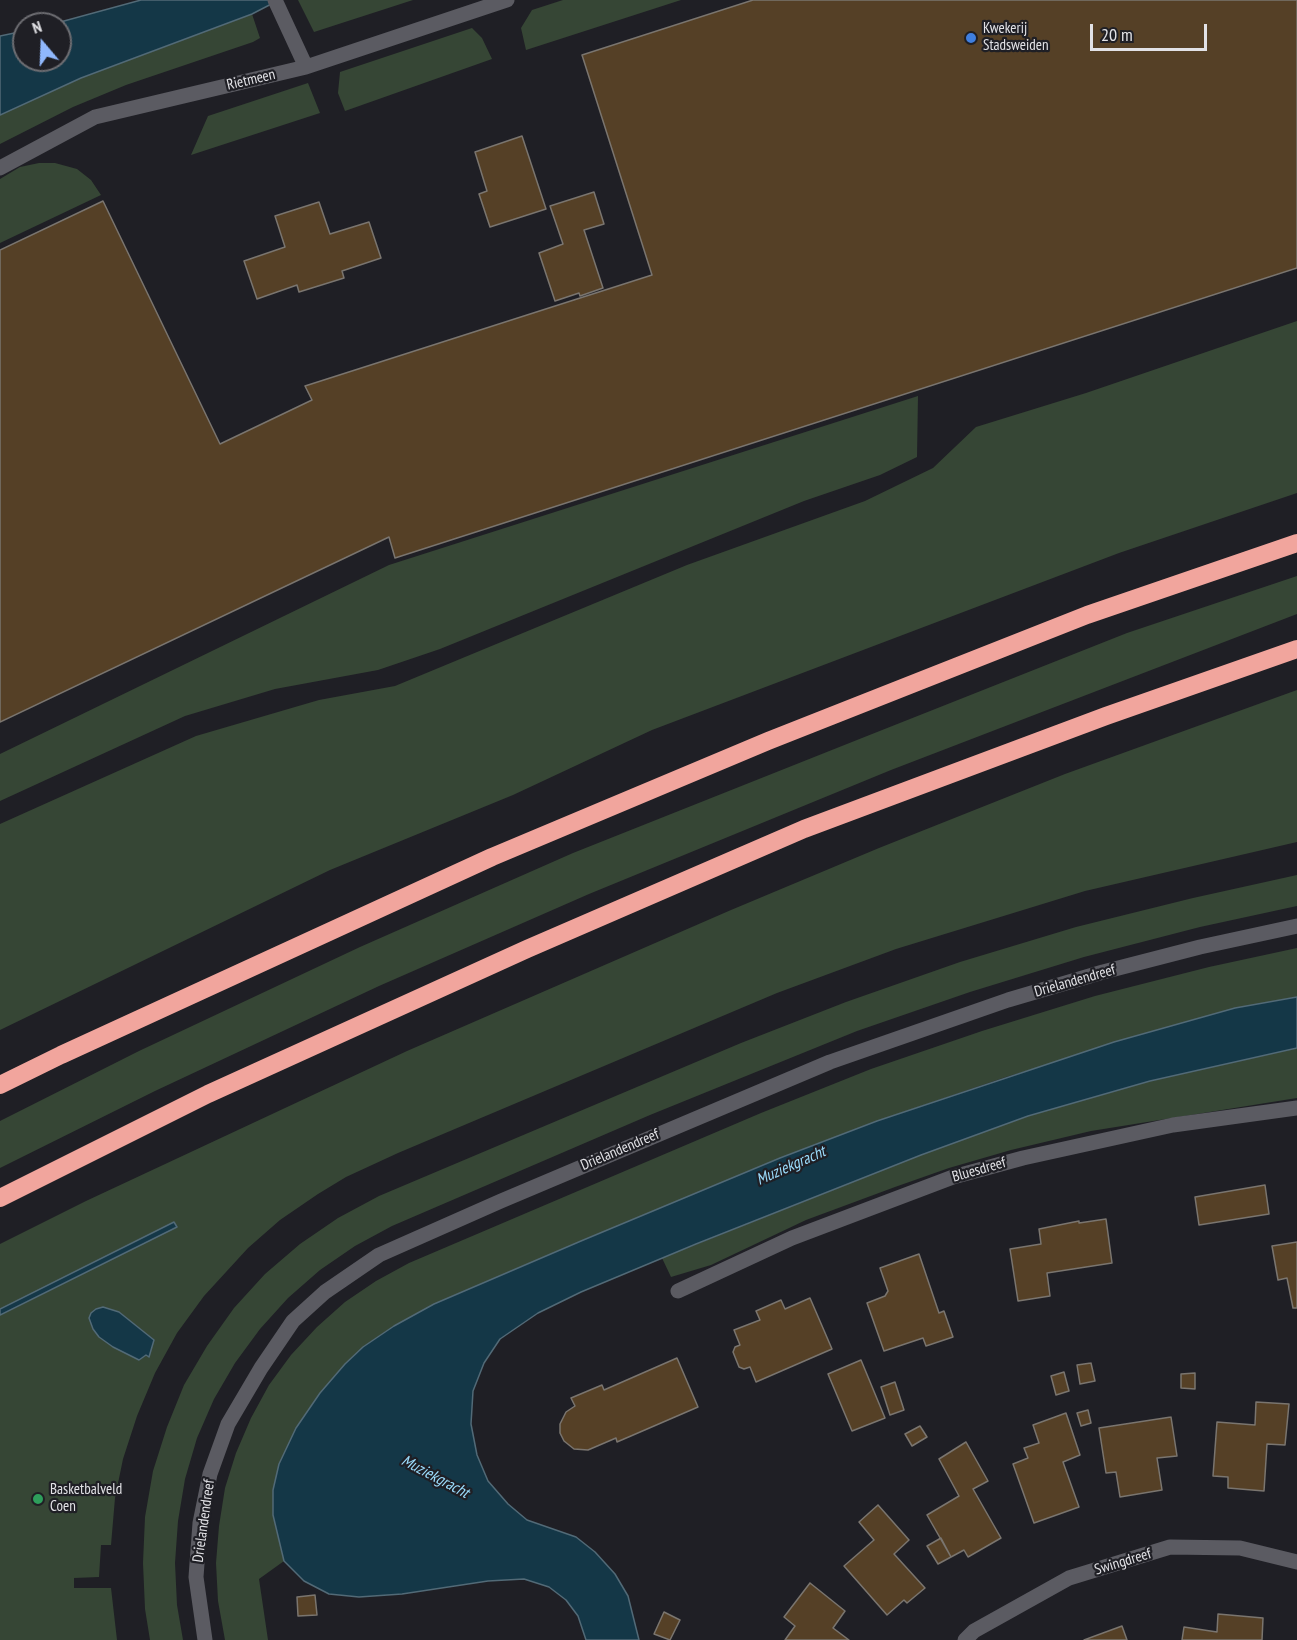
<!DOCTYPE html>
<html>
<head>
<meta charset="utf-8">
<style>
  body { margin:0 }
  #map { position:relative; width:1297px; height:1640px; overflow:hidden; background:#1f1f25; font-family:"PT Sans Narrow",sans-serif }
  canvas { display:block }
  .north { position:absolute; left:12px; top:12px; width:60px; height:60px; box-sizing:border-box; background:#1f1f25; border:2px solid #6d6d72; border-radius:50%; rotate:341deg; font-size:16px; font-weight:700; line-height:24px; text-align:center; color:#e2e2e6 }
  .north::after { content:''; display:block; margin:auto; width:21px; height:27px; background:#90b8fd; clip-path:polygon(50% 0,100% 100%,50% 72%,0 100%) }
  .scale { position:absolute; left:1090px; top:24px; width:117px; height:27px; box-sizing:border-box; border:3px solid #e2e2e6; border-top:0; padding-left:8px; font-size:18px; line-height:21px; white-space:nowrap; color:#e2e2e6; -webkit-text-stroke:4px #1f1f25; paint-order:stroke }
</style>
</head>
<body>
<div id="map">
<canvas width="1297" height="1640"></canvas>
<div class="north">N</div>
<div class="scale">20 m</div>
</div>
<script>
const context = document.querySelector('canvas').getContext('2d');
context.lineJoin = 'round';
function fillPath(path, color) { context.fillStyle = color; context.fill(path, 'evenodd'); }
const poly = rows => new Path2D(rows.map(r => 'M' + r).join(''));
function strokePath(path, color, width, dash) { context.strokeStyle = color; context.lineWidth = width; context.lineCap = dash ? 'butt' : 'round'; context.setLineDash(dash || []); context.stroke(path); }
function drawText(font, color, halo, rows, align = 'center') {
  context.font = font + ' "PT Sans Narrow",sans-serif'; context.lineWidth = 4.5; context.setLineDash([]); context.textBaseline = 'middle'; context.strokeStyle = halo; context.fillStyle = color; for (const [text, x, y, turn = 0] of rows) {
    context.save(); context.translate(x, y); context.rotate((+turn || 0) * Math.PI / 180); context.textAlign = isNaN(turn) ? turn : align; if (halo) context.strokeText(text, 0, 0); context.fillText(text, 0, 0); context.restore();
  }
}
fillPath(poly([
  [298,0,413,0,314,32],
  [563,0,681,0,526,50,521,28,532,10],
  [252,14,260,38,253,42,126,85,73,107,0,144,0,115,81,78],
  [472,28,482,38,492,59,345,111,338,93,340,72],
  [308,83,320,113,191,155,208,116],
  [39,163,55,163,77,169,91,180,101,195,0,243,0,179,20,167],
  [1297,321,1297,493,1119,553,652,730,513,795,330,870,0,1030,0,824,196,736,319,700,395,686,687,565,865,501,933,468,976,427,1086,393],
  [918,396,917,457,880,475,804,501,440,649,378,670,275,689,185,716,0,801,0,754,389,565],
  [1297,576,1297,614,891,770,589,894,379,986,155,1091,0,1168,0,1121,139,1051,360,947,573,853,862,738,1127,633],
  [1297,690,1297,842,1085,891,896,949,777,993,398,1153,346,1177,318,1194,280,1220,248,1248,204,1296,177,1333,155,1373,137,1416,123,1459,115,1498,111,1545,101,1545,99,1577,74,1578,74,1588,111,1588,117,1640,0,1640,0,1315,176,1227,174,1222,0,1309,0,1244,86,1201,407,1051,731,910,879,848,1065,774],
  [103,1307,119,1312,154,1340,149,1356,146,1355,139,1360,113,1347],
  [1297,875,1297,906,1200,927,1084,957,970,992,857,1031,650,1115,392,1226,355,1246,320,1270,288,1298,260,1329,235,1363,214,1399,197,1438,185,1479,178,1521,175,1563,177,1605,183,1640,150,1640,145,1609,143,1563,145,1517,153,1471,167,1427,184,1385,207,1346,234,1308,265,1274,300,1244,338,1218,379,1196,741,1043,846,1002,960,962,1076,927,1193,898],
  [1297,948,1297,997,1235,1008,1006,1077,877,1121,780,1158,581,1241,434,1304,394,1326,363,1347,345,1364,320,1393,296,1428,273,1515,284,1561,259,1579,268,1640,225,1640,218,1601,216,1563,219,1526,225,1488,236,1453,251,1418,269,1385,291,1355,317,1327,345,1302,376,1281,409,1263,761,1113,871,1069,982,1031,1095,996,1209,967],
  [1297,1048,1297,1098,1091,1131,1011,1150,949,1168,895,1187,806,1220,711,1265,671,1277,662,1258,921,1155,1028,1116,1150,1081]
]), '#364635');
const water = poly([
  [141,0,279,0,252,14,81,78,0,115,0,36,24,31,24,60,60,60,60,24,53,24,141,0],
  [1297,997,1297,1048,1150,1081,1028,1116,921,1155,696,1244,581,1292,538,1313,500,1339,484,1363,473,1391,471,1424,477,1455,488,1481,508,1504,527,1520,576,1537,595,1552,615,1574,628,1596,639,1640,586,1640,578,1616,566,1600,549,1587,524,1579,488,1581,402,1594,359,1597,329,1594,304,1581,284,1561,273,1515,273,1490,279,1464,296,1428,320,1393,345,1364,363,1347,394,1326,434,1304,581,1241,780,1158,877,1121,1114,1042,1235,1008,1297,997],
  [174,1222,177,1227,0,1315,0,1309,174,1222],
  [103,1307,119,1312,154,1340,149,1357,146,1355,139,1360,113,1347,99,1337,93,1329,89,1318,91,1313,96,1309,103,1307]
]);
fillPath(water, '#143747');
strokePath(water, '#526a77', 1.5);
const building = poly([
  [753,0,1297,0,1297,268,395,558,389,537,0,722,0,250,103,201,220,444,312,400,305,386,652,275,582,55,753,0],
  [522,136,546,209,490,227,479,194,487,191,475,152,522,136],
  [594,192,604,224,584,230,603,288,580,296,579,293,555,301,539,253,563,244,550,206,594,192],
  [319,202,330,234,369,222,381,258,342,271,344,278,299,292,297,285,257,299,244,261,285,247,275,216,319,202],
  [1265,1185,1269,1214,1199,1225,1195,1197,1265,1185],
  [1106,1219,1112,1263,1047,1273,1050,1296,1018,1301,1010,1249,1041,1244,1039,1229,1079,1221,1079,1223,1106,1219],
  [1297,1242,1297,1308,1293,1308,1287,1278,1278,1280,1272,1246,1297,1242],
  [919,1254,939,1313,944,1311,953,1337,926,1346,923,1338,884,1351,867,1303,885,1296,888,1291,880,1268,919,1254],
  [810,1298,832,1349,756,1382,750,1367,744,1369,739,1367,733,1352,735,1347,740,1345,734,1330,760,1320,756,1311,781,1300,785,1309,810,1298],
  [677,1358,698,1407,617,1442,616,1438,588,1450,574,1449,564,1441,560,1433,560,1424,566,1412,575,1406,571,1398,602,1385,604,1390,677,1358],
  [861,1360,885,1418,852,1431,828,1374,861,1360],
  [1091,1363,1095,1381,1080,1384,1077,1365,1091,1363],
  [1064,1372,1069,1391,1056,1395,1051,1376,1064,1372],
  [1195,1373,1195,1389,1181,1388,1181,1374,1195,1373],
  [895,1382,904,1410,890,1415,881,1387,895,1382],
  [1256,1402,1289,1404,1285,1445,1267,1444,1264,1491,1228,1488,1228,1477,1213,1476,1217,1422,1255,1425,1256,1402],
  [1088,1410,1091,1423,1081,1426,1077,1413,1088,1410],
  [1066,1413,1080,1455,1063,1462,1079,1507,1034,1523,1013,1464,1028,1458,1024,1448,1039,1443,1033,1425,1066,1413],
  [1171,1417,1177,1456,1157,1458,1162,1490,1120,1497,1116,1472,1106,1473,1099,1428,1171,1417],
  [920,1426,927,1437,912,1446,905,1434,920,1426],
  [966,1442,988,1481,973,1489,1001,1538,968,1557,964,1550,951,1557,927,1515,959,1496,939,1459,966,1442],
  [878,1505,909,1540,894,1554,925,1588,907,1603,904,1600,887,1615,844,1566,874,1540,859,1522,878,1505],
  [941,1538,951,1557,938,1564,927,1546,941,1538],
  [810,1583,845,1611,833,1628,849,1640,785,1640,795,1626,784,1617,810,1583],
  [315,1595,317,1615,298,1616,297,1597,315,1595],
  [664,1612,680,1620,670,1640,654,1634,664,1612],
  [1218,1614,1263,1618,1262,1640,1182,1640,1184,1627,1217,1632,1218,1614],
  [1122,1626,1127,1640,1084,1640,1122,1626]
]);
fillPath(building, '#554026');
strokePath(building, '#7a756f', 1.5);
strokePath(poly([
  [275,0,306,67],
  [0,168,95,117,306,67,507,0],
  [678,1291,792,1238,953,1177,1023,1158,1173,1125,1297,1108],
  [205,1640,196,1577,200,1523,210,1474,228,1424,261,1368,293,1321,325,1292,379,1255,501,1201,830,1062,1008,1000,1103,972,1200,947,1297,926],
  [965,1640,974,1631,1069,1578,1170,1547,1240,1548,1297,1562]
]), '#5b5b62', 15);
strokePath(poly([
  [0,1085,61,1055,492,857,768,741,1087,615,1297,543],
  [0,1198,208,1094,527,949,804,829,1106,716,1297,649]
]), '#f1a59d', 18);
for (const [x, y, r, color] of [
  [971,38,6,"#3f7fe0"],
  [38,1499,6,"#2e9e5b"]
]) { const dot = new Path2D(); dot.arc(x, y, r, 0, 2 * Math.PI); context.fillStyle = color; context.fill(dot); strokePath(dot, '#1f1f25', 2); }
drawText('15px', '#e2e2e6', '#1f1f25', [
  ["Kwekerij",983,29],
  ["Stadsweiden",983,46],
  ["Basketbalveld",50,1490],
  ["Coen",50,1507]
], 'left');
drawText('15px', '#e2e2e6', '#1f1f25', [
  ["Rietmeen",251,80,-13],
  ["Drielandendreef",1075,981,-16],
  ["Drielandendreef",620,1150,-23],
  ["Bluesdreef",979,1170,-16],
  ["Drielandendreef",204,1521,-82],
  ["Swingdreef",1123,1562,-17]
]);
drawText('italic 16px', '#9bdcfc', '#1f1f25', [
  ["Muziekgracht",791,1166,-24],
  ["Muziekgracht",435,1477,28]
]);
</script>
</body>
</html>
